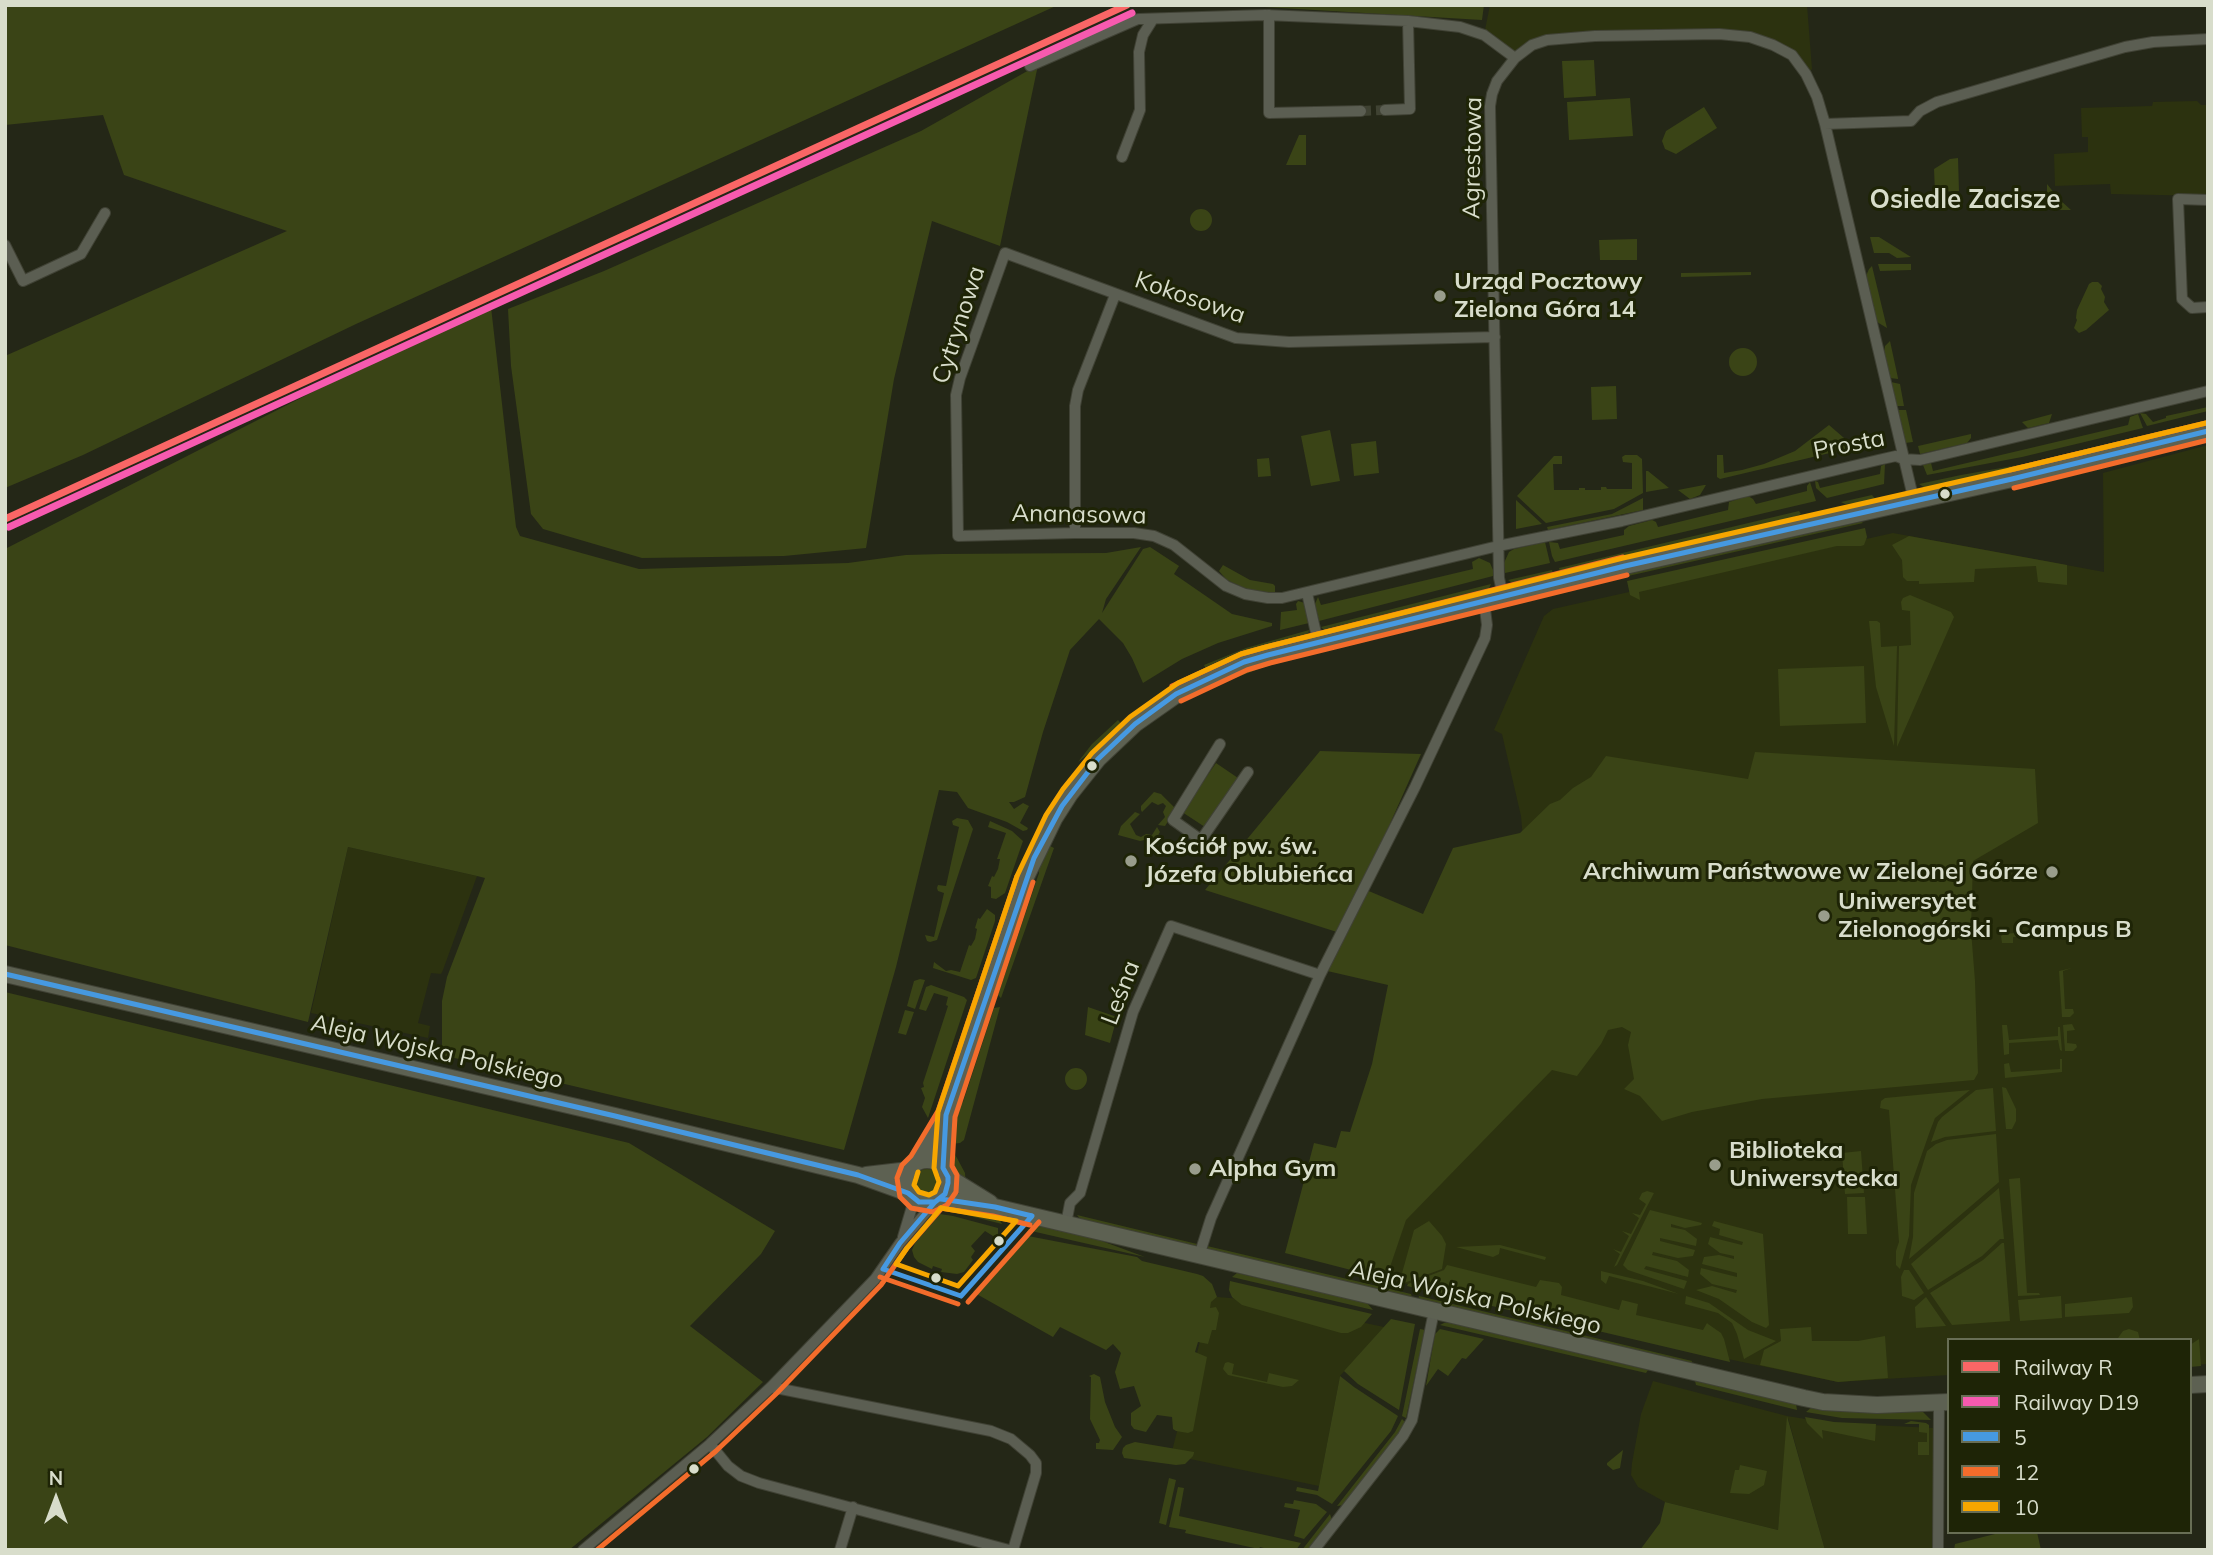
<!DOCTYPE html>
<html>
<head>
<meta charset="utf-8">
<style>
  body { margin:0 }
  #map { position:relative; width:2213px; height:1555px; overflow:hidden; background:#242717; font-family:Mulish,sans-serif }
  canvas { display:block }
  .frame { position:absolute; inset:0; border:7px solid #d8ddcb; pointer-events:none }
  .legend { position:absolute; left:1947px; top:1338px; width:245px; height:196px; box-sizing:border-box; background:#1e2406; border:2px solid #686e55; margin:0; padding:9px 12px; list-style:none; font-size:21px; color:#d8ddcb }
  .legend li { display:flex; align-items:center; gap:14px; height:35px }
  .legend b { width:35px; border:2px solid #686e55 }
  .north { position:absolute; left:21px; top:1464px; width:70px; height:70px; -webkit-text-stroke:5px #1e2406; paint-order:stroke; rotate:0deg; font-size:19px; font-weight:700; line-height:28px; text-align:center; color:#d8ddcb }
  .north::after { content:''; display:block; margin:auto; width:24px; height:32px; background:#d8ddcb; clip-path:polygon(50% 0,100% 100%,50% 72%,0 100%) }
</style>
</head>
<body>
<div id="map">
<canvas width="2213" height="1555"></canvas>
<div class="frame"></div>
<ul class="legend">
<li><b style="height:9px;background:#fa6666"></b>Railway R</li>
<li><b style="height:9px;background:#f75aaf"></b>Railway D19</li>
<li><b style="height:9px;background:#4699e1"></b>5</li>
<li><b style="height:9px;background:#f36c2b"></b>12</li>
<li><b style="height:9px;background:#f7a600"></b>10</li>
</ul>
<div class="north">N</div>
</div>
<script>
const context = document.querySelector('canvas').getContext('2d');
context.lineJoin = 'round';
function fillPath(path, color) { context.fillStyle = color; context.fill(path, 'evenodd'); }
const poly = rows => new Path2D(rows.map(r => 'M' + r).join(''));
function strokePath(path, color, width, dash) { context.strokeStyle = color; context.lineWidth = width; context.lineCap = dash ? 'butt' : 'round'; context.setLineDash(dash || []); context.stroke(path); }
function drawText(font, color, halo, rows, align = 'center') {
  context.font = font + ' Mulish,sans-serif'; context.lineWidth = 6; context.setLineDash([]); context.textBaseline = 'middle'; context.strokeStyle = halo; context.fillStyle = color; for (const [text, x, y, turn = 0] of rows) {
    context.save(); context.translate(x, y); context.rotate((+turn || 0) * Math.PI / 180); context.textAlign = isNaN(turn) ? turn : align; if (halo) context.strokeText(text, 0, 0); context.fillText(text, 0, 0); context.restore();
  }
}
fillPath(poly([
  [1490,5,1807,5,1812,69,1807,74,1788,53,1730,34,1555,39,1514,57,1484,35],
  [2197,101,2201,105,2208,105,2208,196,2111,194,2110,184,2055,186,2054,154,2088,152,2088,137,2082,137,2081,108,2152,106,2153,102],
  [2208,445,2208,1364,2190,1365,2190,1340,1949,1340,1949,1375,1838,1382,1728,1359,1386,1279,1405,1220,1552,1069,1538,1016,1521,816,1502,734,1494,730,1544,616,1553,609,1893,533,2104,572,2103,473],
  [348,847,477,876,443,970,441,974,431,973,418,1023,430,1026,428,1038,311,1013],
  [1217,1297,1256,1300,1384,1327,1340,1376,1319,1486,1171,1455,1210,1302],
  [1653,1381,1787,1416,1830,1423,1934,1428,1933,1550,1825,1550,1788,1418,1778,1530,1665,1502,1638,1487,1631,1475,1632,1463,1641,1414]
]), '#2c320f');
fillPath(poly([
  [5,5,1058,5,356,324,83,455,5,488,5,356,287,231,124,175,103,115,5,125],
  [1231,5,1484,5,1482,20],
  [1594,60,1596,96,1564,98,1562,61],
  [1038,65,1000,246,932,221,894,379,866,548,784,556,642,558,543,529,531,514,511,366,508,309,604,271,921,131],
  [1630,98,1633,136,1569,140,1567,102],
  [1704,107,1717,128,1676,154,1665,149,1662,141,1666,131],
  [1299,135,1306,135,1306,165,1286,165],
  [1958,158,1959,191,1935,192,1934,169,1950,159],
  [2047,184,2059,199,2071,210,2052,210,2047,206],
  '1190 220a11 11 0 1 1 22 0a11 11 0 1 1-22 0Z',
  [1870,237,1879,237,1911,257,1897,258,1889,253,1874,253],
  [1637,239,1637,260,1600,260,1599,240],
  [1878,264,1911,264,1911,270,1880,271],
  [1872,266,1887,328,1877,322,1866,276,1869,269],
  [1751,272,1751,275,1681,277,1681,273],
  [2092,282,2098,282,2102,286,2101,289,2105,297,2104,302,2109,310,2086,330,2079,333,2074,328,2077,320,2076,318,2077,310,2089,284],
  [491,307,516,527,520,536,639,569,848,563,906,555,942,554,1106,553,1141,547,1106,599,1102,613,1143,549,1150,547,1179,566,1174,574,1232,614,1272,623,1272,626,1218,643,1182,659,1143,683,1132,658,1123,643,1099,619,1070,650,1043,732,1025,797,1014,802,1009,802,1014,809,1023,803,1029,806,1020,823,1028,828,1027,830,1023,831,1007,822,968,808,957,792,939,790,896,967,844,1150,442,1055,442,1001,447,977,485,878,477,876,348,847,308,1022,5,945,5,549,336,380],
  [1890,341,1898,378,1898,379,1890,378,1884,352,1885,346],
  '1729 362a14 14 0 1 1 28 0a14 14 0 1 1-28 0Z',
  [1891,382,1900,384,1904,406,1897,406],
  [1616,386,1617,419,1592,420,1591,387],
  [2208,407,2208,411,2147,426,2140,413,2146,414,2153,422,2166,418,2166,416],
  [1897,410,1906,410,1913,442,1905,443],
  [2052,414,2049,423,2028,428,2022,422],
  [2138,414,2143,428,2022,457,1927,475,1923,465,1931,463,1933,471,2128,425,2130,417],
  [1829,425,1851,444,1851,448,1720,479,1717,477,1717,455,1723,455,1724,473,1742,470,1764,464,1795,451],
  [2177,427,2178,431,1933,489,1925,488,1919,484,1961,475,2024,464],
  [1330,430,1340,481,1311,486,1301,436],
  [1971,434,1971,438,1967,443,1920,454,1918,446],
  [1376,441,1379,473,1354,476,1351,444],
  [1625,455,1637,455,1642,459,1643,493,1614,509,1546,523,1517,496,1554,456,1562,456,1562,464,1553,464,1554,490,1579,490,1579,488,1585,488,1585,490,1601,490,1601,487,1606,487,1607,489,1632,489,1632,463,1623,462,1622,457],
  [1269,458,1271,476,1258,477,1257,459],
  [1885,464,1884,484,1827,498,1816,488,1815,481,1818,482,1820,488,1880,474,1881,466],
  [1646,471,1648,471,1669,488,1646,492],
  [1810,482,1816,501,1555,562,1552,556,1549,542,1558,543,1560,549,1624,535,1624,530,1629,526,1652,520,1656,522,1658,527,1728,510,1729,502,1748,496,1753,499,1756,504,1807,491,1807,486],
  [1704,485,1706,485,1700,495,1690,499,1678,490],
  [1872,495,1878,502,1845,504,1841,502],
  [1643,498,1643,510,1548,530,1547,527,1612,514],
  [1516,500,1542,524,1516,529],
  [1799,511,1801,514,1775,525,1561,574,1559,568],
  [1860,520,1863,523,1628,576,1632,572],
  [1865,528,1867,537,1864,545,1861,546,1837,546,1639,592,1640,600,1630,595,1627,581],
  [1909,536,2067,565,2067,585,2038,582,2036,566,1975,569,1974,582,1919,584,1919,581,1907,581,1903,577,1902,560,1892,545],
  [1545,542,1550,563,1505,573,1504,563,1509,552,1514,549],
  [1479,558,1490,563,1493,570,1493,576,1319,621,1315,604,1318,597,1321,605,1473,569,1472,562],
  [1223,565,1250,580,1273,584,1275,586,1275,593,1249,590,1227,580,1219,571],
  [1552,570,1554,576,1515,585,1508,580],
  [1491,584,1487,593,1326,632,1321,627],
  [1910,595,1951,612,1954,617,1897,747,1899,646,1911,645,1910,611,1902,610,1901,602,1903,598],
  [1298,601,1305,603,1309,623,1280,630,1281,612,1297,610,1296,604],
  [1869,621,1877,621,1880,623,1881,647,1897,646,1894,746,1876,687],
  [1429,623,1414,629,1336,648,1336,644],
  [1309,630,1308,636,1305,638,1237,657,1207,671,1204,665,1246,648],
  [1328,648,1327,650,1264,667,1214,686,1213,683,1257,665],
  [1864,666,1866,723,1780,726,1778,669],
  [1118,720,1123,726,1078,762,1092,744],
  [1320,751,1421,754,1348,918,1364,889,1423,914,1453,848,1520,833,1550,804,1560,800,1573,788,1591,777,1606,756,1748,779,1755,752,2035,769,2038,823,1973,861,1971,930,1975,981,1978,1073,1974,1080,1762,1099,1692,1112,1662,1121,1640,1096,1624,1089,1634,1079,1628,1045,1631,1032,1622,1027,1608,1030,1601,1044,1577,1076,1552,1070,1406,1220,1386,1279,1285,1253,1314,1143,1336,1148,1341,1131,1350,1132,1372,1064,1388,985,1323,970,1340,933,1205,890],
  [1216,763,1238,778,1205,827,1182,812],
  [1154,792,1161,794,1176,809,1165,826,1158,825,1165,817,1163,812,1166,806,1163,803,1158,805,1152,802,1142,812,1141,810,1141,806],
  [1135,812,1140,814,1130,824,1136,835,1141,837,1146,834,1152,835,1157,827,1160,832,1157,837,1140,841,1118,835,1121,826],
  [957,818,968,820,973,829,937,940,930,942,927,941,925,935,934,937,944,893,938,891,937,888,938,885,946,886,959,827,953,825,952,821],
  [990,821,1012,831,1023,841,1005,893,996,899,991,898,991,887,988,886,992,876,994,877,998,869,1000,859,997,859,1006,833,988,827],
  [1031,842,1032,842,981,986,982,976,1011,889],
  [1048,845,1054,848,1001,998,998,995,1039,873,1039,862],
  [987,909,995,915,995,921,976,978,971,980,933,968,934,962,946,971,951,970,960,972,969,945,971,946,975,939,977,929,975,928,978,918,980,919],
  [2048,930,2053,935,2013,937,2013,943,2002,943,2001,936,2004,934],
  [2072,968,2063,971,2065,1009,2073,1009,2074,1013,2070,1017,2062,1017,2059,971],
  [920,979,925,980,915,1009,907,1006,914,981],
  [931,985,964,997,967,1000,928,1118,922,1107,925,1098,921,1088,924,1087,923,1083,948,1006,946,1005,948,997,934,993,926,1011,919,1009,926,987],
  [5,992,629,1143,775,1231,761,1254,690,1326,763,1382,707,1437,569,1550,5,1550],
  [1000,1007,964,1140,960,1143,952,1144,951,1126,957,1107,963,1102,994,1008],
  [1088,1007,1117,1017,1110,1043,1085,1035],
  [905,1010,914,1012,906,1035,898,1033],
  [2072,1024,2075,1030,2067,1031,2067,1043,2076,1044,2077,1047,2073,1051,2065,1051,2063,1025],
  [2002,1025,2007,1025,2009,1040,2058,1036,2058,1027,2060,1027,2062,1051,2060,1050,2058,1040,2009,1043,2009,1054,2004,1055],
  [2060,1059,2062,1059,2062,1072,2005,1078,2004,1064,2009,1063,2011,1072,2060,1069],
  '1065 1079a11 11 0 1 1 22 0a11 11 0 1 1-22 0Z',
  [2002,1087,2006,1088,2016,1109,2016,1121,2012,1129,2006,1129],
  [1993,1088,1996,1131,1945,1137,1931,1142,1938,1122,1942,1117,1976,1090],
  [1970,1090,1935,1118,1930,1131,1911,1185,1909,1236,1900,1269,1896,1265,1896,1251,1899,1242,1889,1110,1880,1108,1881,1101,1885,1098],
  [1996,1134,1999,1182,1909,1259,1913,1237,1914,1193,1927,1151,1936,1144,1947,1140],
  [947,1151,953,1152,957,1158,965,1173,966,1187,956,1179,949,1166],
  [1861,1151,1864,1193,1845,1194,1842,1153],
  '914 1182a13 13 0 1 1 26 0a13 13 0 1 1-26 0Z',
  [2020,1178,2027,1293,2039,1293,2040,1295,2018,1296,2009,1179],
  [1999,1188,2004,1239,2000,1239,1982,1256,1928,1290,1911,1264],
  [1647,1191,1654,1193,1617,1265,1614,1267,1620,1254,1613,1249,1621,1252,1629,1236,1622,1231,1631,1234,1639,1218,1632,1213,1640,1215,1646,1204,1639,1199,1642,1193],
  [1847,1197,1865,1197,1867,1234,1848,1234],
  [966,1208,997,1215,1002,1224,966,1215],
  [1650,1210,1702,1223,1701,1225,1685,1228,1671,1224,1671,1227,1685,1230,1697,1239,1696,1246,1660,1238,1660,1241,1695,1250,1693,1256,1678,1258,1653,1252,1652,1255,1677,1261,1689,1270,1688,1277,1646,1266,1644,1269,1687,1281,1684,1289,1628,1270,1623,1265],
  [940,1214,953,1216,998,1228,998,1235,993,1236,985,1231,971,1246,975,1251,971,1257,973,1260,964,1272,957,1274,941,1272,942,1269,933,1266,932,1269,918,1262,914,1257,912,1250,915,1243,933,1220],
  [1077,1215,1197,1244,1195,1247,1082,1221],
  [1429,1221,1442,1236,1446,1244,1442,1269,1404,1283,1403,1285,1399,1284,1414,1230],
  [1714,1221,1763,1234,1769,1325,1766,1328,1752,1322,1719,1299,1696,1290,1712,1286,1736,1293,1737,1290,1712,1284,1700,1274,1701,1268,1737,1277,1737,1273,1702,1264,1704,1257,1719,1255,1734,1259,1734,1256,1720,1253,1708,1244,1710,1237,1742,1245,1743,1242,1719,1235,1720,1229,1712,1226],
  [1038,1225,1091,1237,1145,1257,1027,1230],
  [1028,1236,1137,1257,1142,1261,1197,1274,1203,1276,1212,1284,1217,1297,1211,1302,1210,1308,1216,1307,1219,1313,1216,1330,1212,1330,1208,1344,1198,1342,1195,1352,1207,1357,1193,1431,1188,1433,1176,1431,1173,1429,1172,1417,1157,1415,1146,1432,1134,1429,1131,1425,1131,1413,1141,1406,1134,1386,1120,1389,1115,1372,1121,1353,1113,1344,1106,1350,1060,1327,1053,1337,973,1292],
  [2002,1243,2004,1243,2010,1321,1952,1325,1930,1293,1983,1260],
  [1500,1245,1546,1257,1545,1260,1500,1248,1499,1254,1493,1257,1456,1247],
  [1207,1246,1411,1294,1412,1297,1410,1299,1210,1252],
  [1447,1265,1536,1287,1540,1280,1559,1283,1562,1287,1561,1295,1619,1310,1622,1300,1638,1304,1636,1315,1703,1330,1707,1323,1708,1324,1721,1333,1724,1339,1730,1362,1407,1286,1408,1284,1444,1270],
  [1904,1270,1909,1270,1924,1293,1914,1300,1902,1296,1901,1277],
  [1601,1271,1643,1281,1679,1294,1609,1276,1606,1284,1601,1280],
  [1237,1273,1367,1303,1373,1310,1232,1277],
  [1230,1281,1372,1314,1361,1327,1348,1333,1341,1333,1242,1305,1232,1297,1229,1290],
  [1419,1296,1692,1361,1691,1365,1418,1300],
  [1686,1296,1709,1303,1748,1330,1776,1341,1744,1359,1737,1334,1732,1323,1718,1313,1685,1304],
  [2061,1296,2062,1318,2020,1321,2018,1300],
  [1926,1297,1946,1326,1916,1328,1915,1307],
  [2132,1297,2133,1307,2129,1313,2065,1317,2065,1304],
  [1391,1319,1415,1324,1399,1410,1358,1384,1344,1371],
  [1444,1323,1450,1323,1648,1370,1646,1373,1440,1325],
  [1811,1327,1812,1341,1858,1341,1885,1336,1888,1378,1838,1382,1760,1365,1764,1350,1781,1341,1780,1329],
  [1420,1329,1425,1330,1406,1418,1402,1416],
  [1440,1329,1484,1339,1466,1359,1462,1358,1448,1376,1438,1369,1426,1386,1435,1334],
  [2129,1329,2138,1332,2140,1340,2097,1340,2118,1338,2123,1331],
  [2199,1339,2201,1366,2190,1367,2190,1345],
  [1228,1362,1234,1364,1232,1374,1267,1382,1269,1373,1299,1380,1292,1386,1283,1387,1228,1375,1223,1369,1225,1363],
  [1094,1374,1100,1377,1105,1402,1115,1427,1122,1437,1113,1450,1096,1449,1096,1443,1099,1443,1100,1440,1090,1419,1091,1377,1089,1376],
  [1340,1376,1354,1387,1398,1416,1391,1431,1332,1504,1317,1495,1296,1491,1297,1487,1318,1491],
  [1695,1381,1796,1404,1797,1410,1696,1385],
  [1812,1407,1846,1412,1912,1410,1923,1412,1931,1420,1842,1418,1806,1412],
  [1787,1416,1825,1550,1640,1550,1660,1523,1665,1502,1778,1530],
  [1805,1417,1834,1422,1876,1424,1875,1441,1822,1430,1823,1439,1807,1423],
  [1402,1419,1405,1422,1399,1435,1344,1505,1337,1506,1395,1432],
  [1911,1421,1926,1423,1929,1425,1929,1455,1918,1455,1918,1442,1927,1442,1927,1433,1919,1432,1919,1424,1904,1424],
  [1135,1442,1194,1452,1194,1453,1193,1456,1185,1464,1176,1465,1124,1458,1122,1453,1123,1448,1126,1445],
  [1623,1450,1620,1468,1613,1470,1607,1465,1607,1463],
  [1740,1465,1767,1471,1764,1485,1749,1494,1730,1493,1735,1470,1739,1470],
  [1169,1478,1176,1480,1166,1525,1159,1523],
  [1178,1487,1184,1488,1179,1516,1301,1543,1296,1550,1271,1550,1260,1547,1259,1549,1185,1533,1186,1530,1169,1527],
  [1294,1500,1316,1504,1327,1512,1304,1539,1294,1536,1300,1510,1284,1507,1285,1503,1293,1504],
  [1330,1514,1332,1520,1310,1550,1302,1550],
  [2003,1532,2037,1532,2041,1550,1954,1550,1955,1544]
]), '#3a4416');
strokePath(poly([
  [1361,111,1385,110]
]), '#3f4232', 10, [10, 5]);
const street = poly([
  [1269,15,1269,113,1361,111],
  [1030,66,1138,19,1265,15,1408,21,1460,27,1484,35,1515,58],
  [1385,110,1410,109,1408,21],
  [1825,124,1911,121,1920,111,1937,102,2125,47,2153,42,2208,39],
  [1122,157,1140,110,1139,52,1143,35,1153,19],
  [2208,200,2178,199,2182,299,2192,308,2208,307],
  [5,245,23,281,81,254,105,213],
  [1495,337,1289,342,1236,338,1005,253,960,378,956,395,958,536,1075,533,1134,533,1154,536,1174,545,1226,586,1245,594,1268,598,1282,598,1498,546,1622,521,1878,460,1896,456,1903,459,1920,460,2208,391],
  [1075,533,1075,406,1078,390,1115,295],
  [1307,593,1318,642],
  [1503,596,1499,578,1490,106,1492,94,1497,81,1515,58,1532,45,1547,40,1595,36,1719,34,1750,37,1773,45,1792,55,1806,74,1817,97,1825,124,1914,501],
  [1220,744,1173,820,1201,840,1248,772],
  [1066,1224,1070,1203,1080,1193,1133,1012,1171,926,1320,975],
  [903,1237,914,1200],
  [1199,1256,1211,1218,1320,975,1415,787,1485,638,1487,625,1484,601],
  [771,1387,991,1431,1011,1439,1030,1455,1036,1463,1036,1473,1013,1550],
  [710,1444,728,1466,741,1476,759,1483,1009,1550],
  [583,1550,710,1444,771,1387,875,1279,900,1243,935,1202],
  [840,1550,853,1507],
  [1314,1550,1403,1436,1412,1420,1434,1311],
  [1938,1550,1939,1403]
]);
const secondary = poly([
  [5,974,615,1116,858,1175,908,1193],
  '905 1182a22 22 0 1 1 44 0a22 22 0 1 1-44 0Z',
  [918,1162,946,1115,1025,879,1054,819,1070,794,1098,759,1135,724,1182,691,1244,662,1268,655,1625,566,2012,479,2208,431],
  [943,1168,946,1121],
  [866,1175,909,1170],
  [948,1177,990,1203],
  [941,1199,995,1207,1804,1398,1823,1402,1877,1405,1949,1402],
  [2190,1385,2208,1384]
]);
strokePath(street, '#404235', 12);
strokePath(secondary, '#404235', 18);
strokePath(street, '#5b5e52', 10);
strokePath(secondary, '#5d6152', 16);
strokePath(poly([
  [5,974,615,1116,858,1175,908,1193,919,1202,935,1202,945,1194,948,1183,948,1177,943,1168,946,1115,1034,858,1062,806,1098,759,1135,724,1176,694,1244,662,1268,655,1625,566,2012,479,2208,431],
  [941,1199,995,1207,1032,1216],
  [883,1269,900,1243,935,1202],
  [883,1269,961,1296],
  [961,1296,1032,1216]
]), '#4699e1', 5);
strokePath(poly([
  [2010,470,2206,423],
  [2014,488,2208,440],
  [1172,686,1241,654,1266,647,1623,557],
  [1181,701,1247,670,1270,663,1627,575],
  [1017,876,938,1111,911,1156,902,1165,897,1178,900,1197,911,1208,933,1212,947,1205,956,1192,957,1175,952,1166,955,1117,1033,882],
  [940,1208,993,1216,1030,1225],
  [880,1277,958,1304],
  [968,1302,1039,1222],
  [597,1550,716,1451,777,1393,881,1285,907,1248,941,1209,945,1207]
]), '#f36c2b', 5);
strokePath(poly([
  [918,1172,914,1185,919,1192,929,1195,935,1192,939,1182,934,1168,938,1112,1017,876,1046,815,1063,789,1092,753,1130,717,1178,683,1241,654,1266,647,1623,558,2010,470,2206,423],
  [941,1208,1016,1221,958,1286,896,1264,907,1248,941,1208]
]), '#f7a600', 5);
strokePath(poly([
  [5,519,1127,5]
]), '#fa6666', 7);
strokePath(poly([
  [9,527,1132,13]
]), '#f75aaf', 7);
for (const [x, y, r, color] of [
  [1440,296,7,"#999d8c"],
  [1945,494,6,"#d8ddcb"],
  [1092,766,6,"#d8ddcb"],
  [1131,861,7,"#999d8c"],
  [2052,872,7,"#999d8c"],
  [1824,916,7,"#999d8c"],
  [1715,1165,7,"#999d8c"],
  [1195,1169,7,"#999d8c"],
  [999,1241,6,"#d8ddcb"],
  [936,1278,6,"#d8ddcb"],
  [694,1469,6,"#d8ddcb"]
]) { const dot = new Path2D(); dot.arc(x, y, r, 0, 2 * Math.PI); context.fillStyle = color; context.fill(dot); strokePath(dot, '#1e2406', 2.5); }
drawText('24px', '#d8ddcb', '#1e2406', [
  ["Agrestowa",1473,158,-89],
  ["Kokosowa",1190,298,19],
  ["Cytrynowa",959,325,-72],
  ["Prosta",1849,445,-11],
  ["Ananasowa",1079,515,1],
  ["Leśna",1121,993,-69],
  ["Aleja Wojska Polskiego",437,1052,13],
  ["Aleja Wojska Polskiego",1475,1298,13]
]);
drawText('bold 24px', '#d8ddcb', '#1e2406', [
  ["Urząd Pocztowy",1454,282],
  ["Zielona Góra 14",1454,310],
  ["Kościół pw. św.",1145,847],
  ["Józefa Oblubieńca",1145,875],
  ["Archiwum Państwowe w Zielonej Górze",2038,872,"right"],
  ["Uniwersytet",1838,902],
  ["Zielonogórski - Campus B",1838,930],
  ["Biblioteka",1729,1151],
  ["Uniwersytecka",1729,1179],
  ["Alpha Gym",1209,1169]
], 'left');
drawText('bold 26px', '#d8ddcb', '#1e2406', [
  ["Osiedle Zacisze",1965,200]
]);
</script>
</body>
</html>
